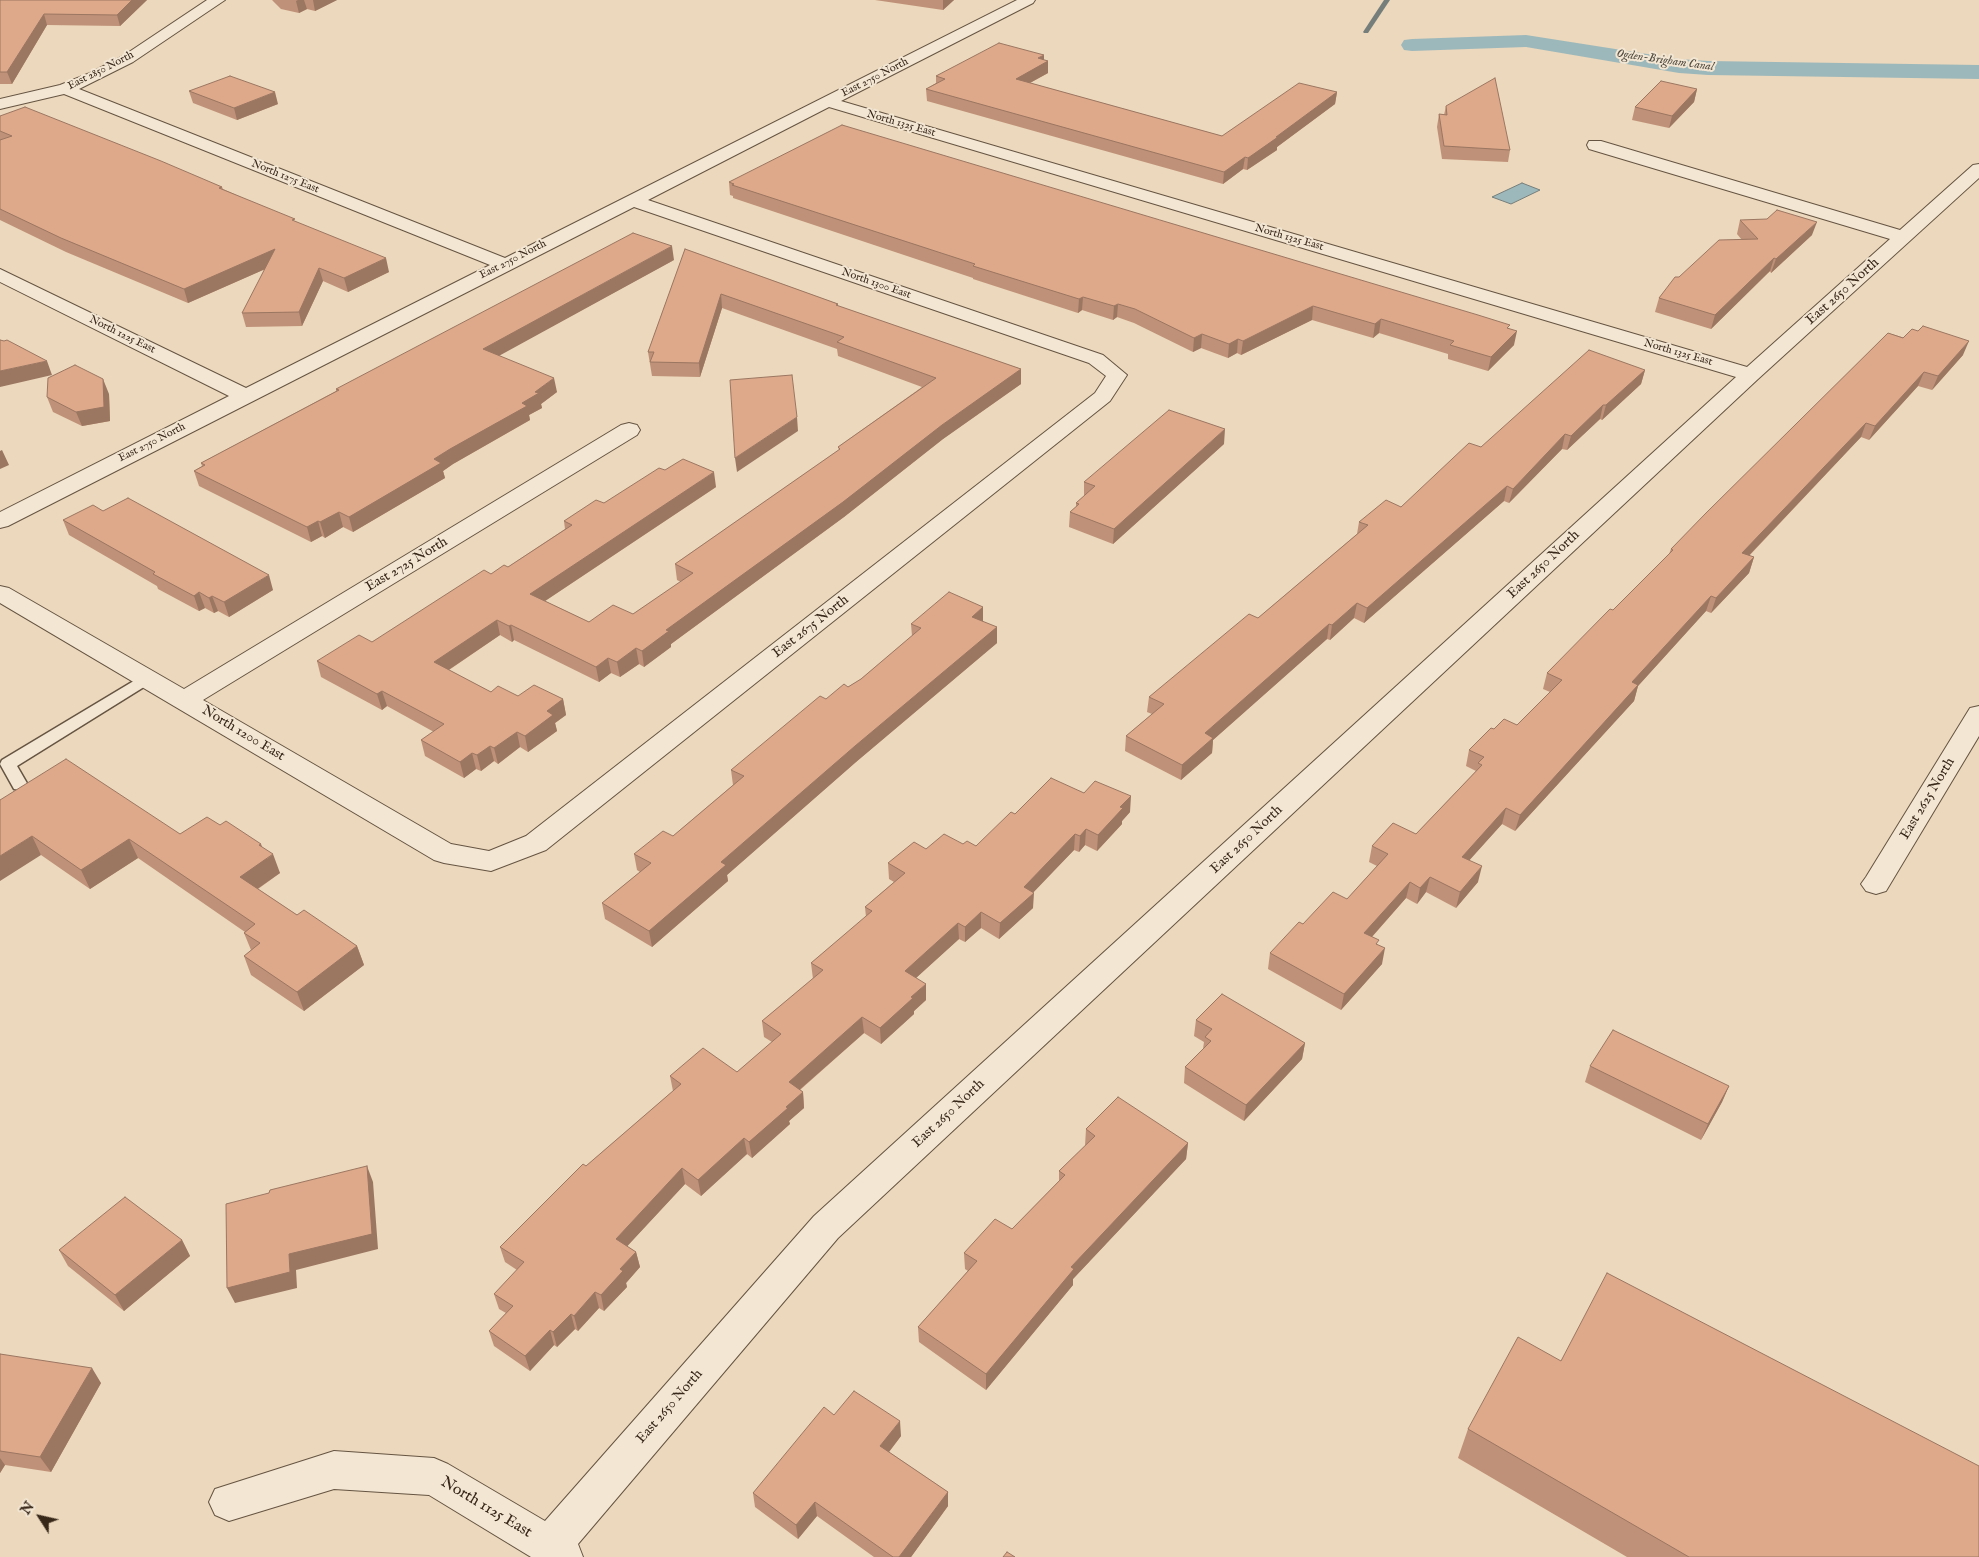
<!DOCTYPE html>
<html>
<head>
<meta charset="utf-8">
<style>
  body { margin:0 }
  #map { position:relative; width:1979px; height:1557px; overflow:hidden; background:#ecd8bc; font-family:"IM FELL English",serif }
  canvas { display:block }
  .north { position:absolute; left:15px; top:1492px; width:50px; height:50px; -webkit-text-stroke:4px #f3e6d3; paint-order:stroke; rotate:305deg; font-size:14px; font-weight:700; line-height:20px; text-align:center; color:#38281a }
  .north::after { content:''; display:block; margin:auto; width:18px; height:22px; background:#38281a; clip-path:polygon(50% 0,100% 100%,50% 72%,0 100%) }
</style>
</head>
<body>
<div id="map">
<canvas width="1979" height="1557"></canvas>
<div class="north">N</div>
</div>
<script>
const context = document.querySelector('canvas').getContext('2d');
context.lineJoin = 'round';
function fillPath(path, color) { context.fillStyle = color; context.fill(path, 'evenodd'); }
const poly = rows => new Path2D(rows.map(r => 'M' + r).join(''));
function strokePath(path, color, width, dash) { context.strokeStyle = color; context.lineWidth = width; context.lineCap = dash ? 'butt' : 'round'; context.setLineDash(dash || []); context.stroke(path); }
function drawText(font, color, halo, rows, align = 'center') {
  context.font = font + ' "IM FELL English",serif'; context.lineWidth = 4; context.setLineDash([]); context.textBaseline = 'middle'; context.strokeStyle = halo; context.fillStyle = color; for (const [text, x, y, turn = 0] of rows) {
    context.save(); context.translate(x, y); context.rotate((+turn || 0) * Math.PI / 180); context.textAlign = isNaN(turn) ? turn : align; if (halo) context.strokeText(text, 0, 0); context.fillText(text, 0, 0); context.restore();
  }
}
const water = poly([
  [1522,183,1540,190,1511,204,1492,197,1522,183]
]);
fillPath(water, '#9db8bb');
strokePath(water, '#757e7b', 1);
fillPath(poly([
  [1384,0,1390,0,1368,33,1364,33,1363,32,1384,0]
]), '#757e7b');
fillPath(poly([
  [1526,35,1679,59,1708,61,1979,65,1979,79,1708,75,1679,73,1526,47,1412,51,1404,50,1401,45,1404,40,1412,39,1526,35]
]), '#9db8bb');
const lane = poly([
  [147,674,152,676,155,679,152,682,17,766,28,785,26,789,20,790,14,789,0,764,2,760,142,676,147,674]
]);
const street = poly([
  [207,0,225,0,133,62,79,89,505,258,1017,0,1035,0,1033,3,841,101,1747,367,1890,239,1589,149,1587,145,1589,141,1601,141,1900,230,1973,165,1979,164,1979,178,1758,379,838,1238,578,1544,583,1557,531,1557,429,1495,334,1489,229,1521,215,1515,209,1502,215,1489,334,1451,434,1458,448,1464,545,1521,814,1216,1736,377,829,107,648,200,1103,355,1127,375,1110,401,546,850,491,871,444,863,434,860,0,603,0,586,9,588,184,689,621,425,629,423,637,425,640,430,637,435,203,700,451,844,489,851,526,836,1095,393,1106,376,1089,363,634,207,8,526,0,528,0,512,229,396,0,282,0,269,246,388,490,265,64,94,0,109,0,99,60,85,90,73,123,56,207,0],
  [1979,706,1979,736,1886,891,1876,894,1866,891,1861,884,1866,877,1970,708,1979,706]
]);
strokePath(lane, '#655442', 3);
strokePath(street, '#655442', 2);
fillPath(lane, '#f3e6d3');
fillPath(street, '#f3e6d3');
fillPath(poly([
  [0,0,147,0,120,26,47,25,12,84,0,84],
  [272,0,337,0,315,11,307,9,299,13,281,9],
  [875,0,954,0,943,10],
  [1044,60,1048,61,1048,73,1030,83,1222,136,1337,92,1335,104,1277,147,1277,150,1247,170,1243,169,1223,184,927,101,926,89,936,83,936,76],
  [1697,89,1694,102,1669,128,1632,120,1635,107],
  [189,91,278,104,237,120,193,103],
  [1446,106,1510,150,1508,162,1442,159,1437,127,1439,114,1444,115],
  [0,116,222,187,223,189,296,222,389,272,348,292,323,281,302,326,246,327,242,313,265,269,188,303,66,252,0,220],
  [729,182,1509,328,1514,345,1488,371,1448,359,1448,354,1379,333,1373,338,1312,320,1241,355,1237,353,1228,358,1201,348,1193,352,1134,323,1117,317,1113,320,1082,310,1078,313,973,279,973,278,733,198,733,196,730,195],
  [1740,220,1812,235,1771,273,1770,271,1711,329,1655,312,1659,298,1679,277,1742,240,1737,234],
  [685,249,838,304,838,306,1021,369,1021,384,943,439,844,517,671,644,671,647,644,667,639,664,620,677,611,673,599,682,514,640,512,642,500,635,449,670,491,692,518,696,563,699,566,715,555,723,557,731,528,752,520,747,498,764,494,761,481,771,476,769,464,778,425,756,421,740,434,732,387,706,382,710,321,677,317,661,372,642,491,574,508,567,565,529,564,521,604,503,665,470,716,487,545,601,589,622,633,614,681,582,677,580,675,564,839,450,838,447,922,387,838,356,837,349,722,308,700,377,652,376,648,352],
  [674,260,499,355,557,392,541,404,542,408,529,415,530,420,453,464,443,471,445,478,353,532,343,527,325,538,322,536,311,542,199,486,194,471,202,466,201,463,336,391,336,389],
  [1888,333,1963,355,1932,390,1918,386,1869,440,1861,437,1749,556,1754,557,1749,573,1711,613,1706,611,1638,686,1634,701,1515,831,1502,824,1469,860,1478,882,1456,908,1426,892,1417,904,1406,898,1372,937,1378,945,1382,964,1341,1010,1268,969,1270,953,1303,924,1347,899,1377,866,1369,862,1372,846,1416,834,1476,771,1466,766,1469,750,1494,729,1517,725,1550,692,1543,689,1547,673,1613,610,1669,554,1671,549],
  [1645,370,1641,384,1602,420,1600,419,1567,450,1562,449,1509,503,1504,501,1364,623,1354,618,1330,640,1327,639,1213,740,1212,753,1181,780,1125,751,1126,736,1152,714,1147,712,1149,697,1258,618,1357,534,1359,522,1401,507,1481,447],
  [109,394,110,421,82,426,53,412,47,397],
  [1224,444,1113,544,1069,527,1070,512,1076,507,1076,503,1084,496,1084,482],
  [103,511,273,590,229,617,218,611,214,613,205,608,199,611,158,589,157,586,69,535,63,520],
  [983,607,983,622,997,627,997,643,856,762,727,875,728,881,652,947,605,919,602,903,640,872,637,870,634,854,673,836,733,785,731,770,848,687,861,679,912,636,911,624],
  [1084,793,1130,812,1122,821,1122,824,1097,851,1085,845,1079,852,1074,850,1033,892,1033,908,999,939,981,928,965,942,959,939,916,978,926,1000,914,1011,914,1014,881,1044,864,1033,800,1090,803,1092,804,1108,789,1121,790,1124,752,1158,747,1154,701,1196,685,1184,627,1246,636,1252,640,1267,626,1283,627,1287,604,1311,599,1308,578,1331,575,1329,557,1347,554,1345,530,1371,494,1346,489,1331,506,1313,499,1309,494,1294,517,1270,505,1262,500,1247,586,1166,673,1091,670,1076,737,1072,772,1042,764,1037,762,1021,813,979,811,963,866,917,865,907,894,882,889,879,888,863,926,849,963,844,976,846,1015,814],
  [0,800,180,834,220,825,262,847,280,873,258,889,297,915,357,946,364,965,304,1011,251,975,244,956,251,950,244,933,245,932,138,858,90,889,41,855],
  [1196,1020,1305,1043,1302,1059,1244,1121,1184,1083,1185,1067,1203,1049,1204,1042,1194,1036],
  [1590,1066,1729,1086,1722,1102,1701,1140,1585,1082],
  [1086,1129,1188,1143,1186,1159,1073,1279,1073,1285,986,1390,919,1342,918,1327,968,1271,965,1269,964,1253,1012,1229,1059,1181,1059,1171,1085,1146],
  [182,1240,190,1256,124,1311,68,1266,59,1250],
  [0,1354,101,1383,51,1472,5,1465,0,1473],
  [1561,1361,1979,1557,1627,1557,1458,1458,1468,1429],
  [834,1415,901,1436,889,1452,948,1492,948,1506,911,1557,874,1557,817,1516,798,1539,755,1507,753,1493]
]), '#bf9178');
fillPath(poly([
  [132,0,147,0,120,26,117,15],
  [298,0,304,0,307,9,299,13,296,1],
  [313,0,337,0,315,11],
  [943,0,954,0,943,10],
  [44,14,47,25,12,84,7,72],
  [1044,55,1044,63,1048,61,1048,73,1015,91,1016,79,1038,58],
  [1697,89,1694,102,1669,128,1672,116],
  [275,92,278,104,237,120,234,108],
  [1337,92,1335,104,1277,147,1277,150,1247,170,1248,158,1276,137],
  [1245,157,1243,169,1223,184,1224,172],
  [1817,222,1812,235,1771,273,1776,259],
  [672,246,674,260,486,363,483,349],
  [275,249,279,263,188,303,184,289],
  [386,258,389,272,348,292,344,278],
  [1774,258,1770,271,1711,329,1715,315],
  [319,268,323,281,302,326,299,312],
  [721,294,722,308,700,377,699,363],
  [1083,297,1082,310,1078,313,1079,299],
  [1118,304,1117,317,1113,320,1114,306],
  [1313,306,1312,320,1241,355,1243,341],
  [1381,319,1379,333,1373,338,1375,324],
  [1517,331,1514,345,1488,371,1491,357],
  [1202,334,1201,348,1193,352,1194,338],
  [1238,339,1237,353,1228,358,1229,344],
  [1969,341,1963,355,1932,390,1938,376],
  [47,361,52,375,0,387,0,371],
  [1021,369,1021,384,943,439,844,517,671,644,671,647,644,667,642,651,666,630,942,425],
  [1645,370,1641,384,1602,420,1606,405],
  [1924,372,1918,386,1869,440,1875,426],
  [554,378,557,392,541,404,542,408,529,415,530,420,453,464,443,471,445,478,353,532,349,517,434,459,522,403,535,392],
  [103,379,109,394,110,421,82,426,76,412],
  [1603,405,1600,419,1567,450,1571,436],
  [797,417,798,431,737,472,735,458],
  [1866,423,1861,437,1737,568,1742,553],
  [1225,429,1224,444,1113,544,1114,529],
  [1565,434,1562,449,1509,503,1513,489],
  [2,450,9,465,0,469,0,451],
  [714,472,716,487,533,609,530,594],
  [1507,486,1504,501,1364,623,1367,608],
  [339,512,343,527,325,538,320,522],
  [318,521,322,536,311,542,307,527],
  [1754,557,1749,573,1711,613,1716,598],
  [269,575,273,590,229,617,224,602],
  [199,592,205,608,199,611,194,596],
  [212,596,218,611,214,613,209,598],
  [1711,596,1706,611,1638,686,1634,701,1515,831,1520,815,1632,682],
  [1357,603,1354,618,1330,640,1332,625],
  [983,607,983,622,972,617],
  [497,620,500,635,438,677,434,662],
  [1329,624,1327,639,1213,740,1212,753,1181,780,1182,765,1205,733],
  [511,625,514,640,512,642,509,626],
  [997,627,997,643,856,762,727,875,728,881,652,947,649,931,721,862,855,746],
  [636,648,639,664,620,677,617,662],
  [608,658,611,673,599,682,596,667],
  [382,691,387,706,382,710,377,694],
  [563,699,566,715,555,723,557,731,528,752,525,736,547,711],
  [517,732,520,747,498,764,494,748],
  [490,746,494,761,481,771,477,755],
  [472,753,476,769,464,778,460,762],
  [1131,796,1130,812,1122,821,1122,824,1097,851,1098,835,1120,807],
  [1506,808,1502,824,1458,873,1462,857],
  [1086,829,1085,845,1079,852,1080,836],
  [1075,834,1074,850,1030,896,1034,893,1033,908,999,939,1000,923,1024,887],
  [32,836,41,855,0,881,0,856],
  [129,839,138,858,90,889,81,870],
  [261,844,267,859,273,854,280,873,247,896,240,877,259,845],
  [1482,866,1478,882,1456,908,1460,892],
  [1430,877,1426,892,1417,904,1420,888],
  [1410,882,1406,898,1361,949,1364,933],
  [981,912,981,928,965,942,965,927],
  [958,923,959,939,906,987,905,971],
  [357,946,364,965,304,1011,297,992],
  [1385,948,1382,964,1341,1010,1344,994],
  [926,984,926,1000,914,1011,914,1014,881,1044,880,1028,911,997],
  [862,1017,864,1033,790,1098,789,1082],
  [1305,1043,1302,1059,1244,1121,1246,1105],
  [1729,1086,1722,1102,1701,1140,1708,1124],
  [803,1092,804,1108,789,1121,790,1124,752,1158,749,1142,786,1107],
  [744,1138,747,1154,701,1196,698,1180],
  [1188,1143,1186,1159,1073,1279,1073,1285,986,1390,986,1374,1071,1267],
  [367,1166,373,1182,378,1249,296,1270,297,1288,235,1303,227,1288,289,1254],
  [682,1168,685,1184,620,1254,616,1239],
  [182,1240,190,1256,124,1311,115,1295],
  [636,1252,640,1267,626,1283,627,1287,604,1311,601,1295,620,1269],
  [595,1292,599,1308,578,1331,574,1316],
  [571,1314,575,1329,557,1347,553,1332],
  [550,1330,554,1345,530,1371,525,1356],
  [92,1368,101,1383,51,1472,40,1457],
  [900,1421,901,1436,882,1461,880,1446],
  [0,1458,5,1465,0,1473],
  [948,1492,948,1506,911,1557,899,1557],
  [815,1502,817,1516,798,1539,796,1525]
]), '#9b7661');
const building = poly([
  [0,0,132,0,117,15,44,14,7,72,0,72,0,0],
  [999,43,1044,55,1038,58,1048,61,1016,79,1222,136,1299,83,1337,92,1276,137,1278,137,1248,158,1245,157,1224,172,926,89,945,79,936,76,999,43],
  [230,76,275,92,234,108,189,91,230,76],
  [1495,78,1510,150,1444,146,1439,114,1447,115,1446,106,1495,78],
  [1661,81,1697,89,1672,116,1635,107,1661,81],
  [25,107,161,161,222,187,219,188,295,219,292,220,386,258,344,278,319,268,299,312,242,313,275,249,184,289,61,238,0,209,0,140,12,136,0,131,0,116,25,107],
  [842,125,1478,315,1510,325,1507,328,1517,331,1491,357,1450,345,1454,341,1381,319,1375,324,1313,306,1243,341,1238,339,1229,344,1202,334,1194,338,1135,309,1118,304,1114,306,1083,297,1079,299,973,266,975,264,732,185,734,184,729,182,842,125],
  [1777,210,1817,222,1776,259,1774,258,1715,315,1659,298,1675,277,1679,277,1719,240,1758,239,1740,220,1767,219,1777,210],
  [633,233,672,246,483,349,554,378,535,392,539,393,522,403,527,406,450,449,434,459,441,463,349,517,339,512,320,522,318,521,307,527,194,471,205,465,201,463,339,390,336,389,633,233],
  [685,249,838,304,836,305,1021,369,942,425,843,502,666,630,669,631,642,651,636,648,617,662,608,658,596,667,511,625,509,626,497,620,434,662,491,692,498,686,518,696,534,685,563,699,547,711,553,715,525,736,517,732,494,748,490,746,477,755,472,753,460,762,421,740,444,724,382,691,377,694,317,661,359,635,372,642,484,570,491,574,504,565,508,567,572,525,564,521,596,500,604,503,659,468,665,470,683,459,714,472,530,594,589,622,613,605,633,614,693,573,675,564,840,449,838,447,936,378,837,342,844,337,721,294,699,363,650,362,654,352,648,352,685,249],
  [1923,326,1969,341,1938,376,1924,372,1875,426,1866,423,1742,553,1754,557,1716,598,1711,596,1632,682,1638,685,1520,815,1506,808,1462,857,1482,866,1460,892,1430,877,1420,888,1410,882,1364,933,1379,940,1376,944,1385,948,1344,994,1270,953,1299,922,1303,924,1333,892,1347,899,1388,854,1372,846,1393,823,1416,834,1482,765,1478,763,1484,757,1469,750,1491,728,1494,729,1504,719,1517,725,1562,680,1547,673,1610,609,1613,610,1673,550,1671,549,1706,513,1888,333,1903,338,1912,329,1918,331,1923,326],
  [0,340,4,341,7,340,47,361,0,371,0,340],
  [1589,350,1645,370,1606,405,1603,405,1571,436,1565,434,1513,489,1507,486,1367,608,1357,603,1332,625,1329,624,1205,733,1213,738,1182,765,1126,736,1164,704,1149,697,1249,614,1258,618,1368,525,1359,522,1386,500,1401,507,1469,443,1481,447,1589,350],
  [75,365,103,379,104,407,76,412,47,397,48,378,75,365],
  [792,375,797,417,735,458,730,380,792,375],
  [1169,410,1225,429,1114,529,1070,512,1079,504,1076,503,1095,486,1084,482,1169,410],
  [128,498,269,575,224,602,212,596,209,598,199,592,194,596,153,574,155,572,63,520,93,505,103,511,128,498],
  [949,592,983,607,972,617,997,627,855,746,721,862,726,865,649,931,602,903,651,863,634,854,663,831,673,836,744,776,731,770,820,696,826,699,844,684,848,687,861,679,921,628,911,624,949,592],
  [66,759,180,834,207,817,220,825,226,821,261,844,259,845,273,854,240,877,297,915,304,910,357,946,297,992,244,956,260,943,244,933,255,924,129,839,81,870,32,836,0,856,0,800,66,759],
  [1051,778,1084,793,1095,781,1131,796,1120,807,1123,808,1098,835,1086,829,1080,836,1075,834,1024,887,1034,893,1000,923,981,912,965,927,958,923,905,971,926,984,911,997,913,998,880,1028,862,1017,789,1082,803,1092,786,1107,788,1108,749,1142,744,1138,698,1180,682,1168,616,1239,636,1252,620,1269,623,1271,601,1295,595,1292,574,1316,571,1314,553,1332,550,1330,525,1356,489,1331,513,1306,494,1294,524,1262,500,1247,583,1164,586,1166,681,1084,670,1076,703,1048,737,1072,781,1034,762,1021,823,970,811,963,872,911,865,907,905,873,888,863,914,842,926,849,944,834,963,844,967,841,976,846,1011,812,1015,814,1051,778],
  [1222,994,1305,1043,1246,1105,1185,1067,1211,1041,1205,1037,1212,1029,1196,1020,1222,994],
  [1613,1030,1729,1086,1708,1124,1590,1066,1613,1030],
  [1118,1097,1188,1143,1071,1267,1074,1269,986,1374,918,1327,977,1261,964,1253,995,1219,1012,1229,1065,1175,1059,1171,1095,1136,1086,1129,1118,1097],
  [367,1166,372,1234,289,1254,290,1272,227,1288,226,1204,269,1193,270,1190,367,1166],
  [125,1197,182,1240,115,1295,59,1250,125,1197],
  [1607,1273,1979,1466,1979,1557,1689,1557,1468,1429,1518,1337,1561,1361,1607,1273],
  [0,1354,92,1368,40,1457,0,1451,0,1354],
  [854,1391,900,1421,880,1446,948,1492,899,1557,893,1557,815,1502,796,1525,753,1493,824,1407,834,1415,854,1391],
  [1007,1552,1015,1557,1003,1557,1007,1552]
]);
fillPath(building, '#dea98b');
strokePath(building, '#9b7661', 1);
drawText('11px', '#38281a', '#f3e6d3', [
  ["East 2850 North",101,71,-27],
  ["East 2750 North",875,78,-27],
  ["North 1325 East",901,124,16],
  ["North 1275 East",285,177,22],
  ["North 1325 East",1289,238,16],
  ["East 2750 North",513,260,-27],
  ["North 1300 East",876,284,19],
  ["North 1225 East",122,335,26],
  ["North 1325 East",1678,353,16],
  ["East 2750 North",152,443,-27]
]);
drawText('italic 12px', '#514c42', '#f3e6d3', [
  ["Ogden-Brigham Canal",1665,61,8]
]);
drawText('14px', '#38281a', '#f3e6d3', [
  ["East 2650 North",1843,292,-42],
  ["East 2725 North",407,565,-31],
  ["East 2650 North",1544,565,-43],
  ["East 2675 North",811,627,-38],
  ["North 1200 East",243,734,31],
  ["East 2625 North",1928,799,-59],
  ["East 2650 North",1247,840,-43],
  ["East 2650 North",949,1114,-43],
  ["East 2650 North",670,1407,-49]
]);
drawText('16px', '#38281a', '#f3e6d3', [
  ["North 1125 East",486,1508,31]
]);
</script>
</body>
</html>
